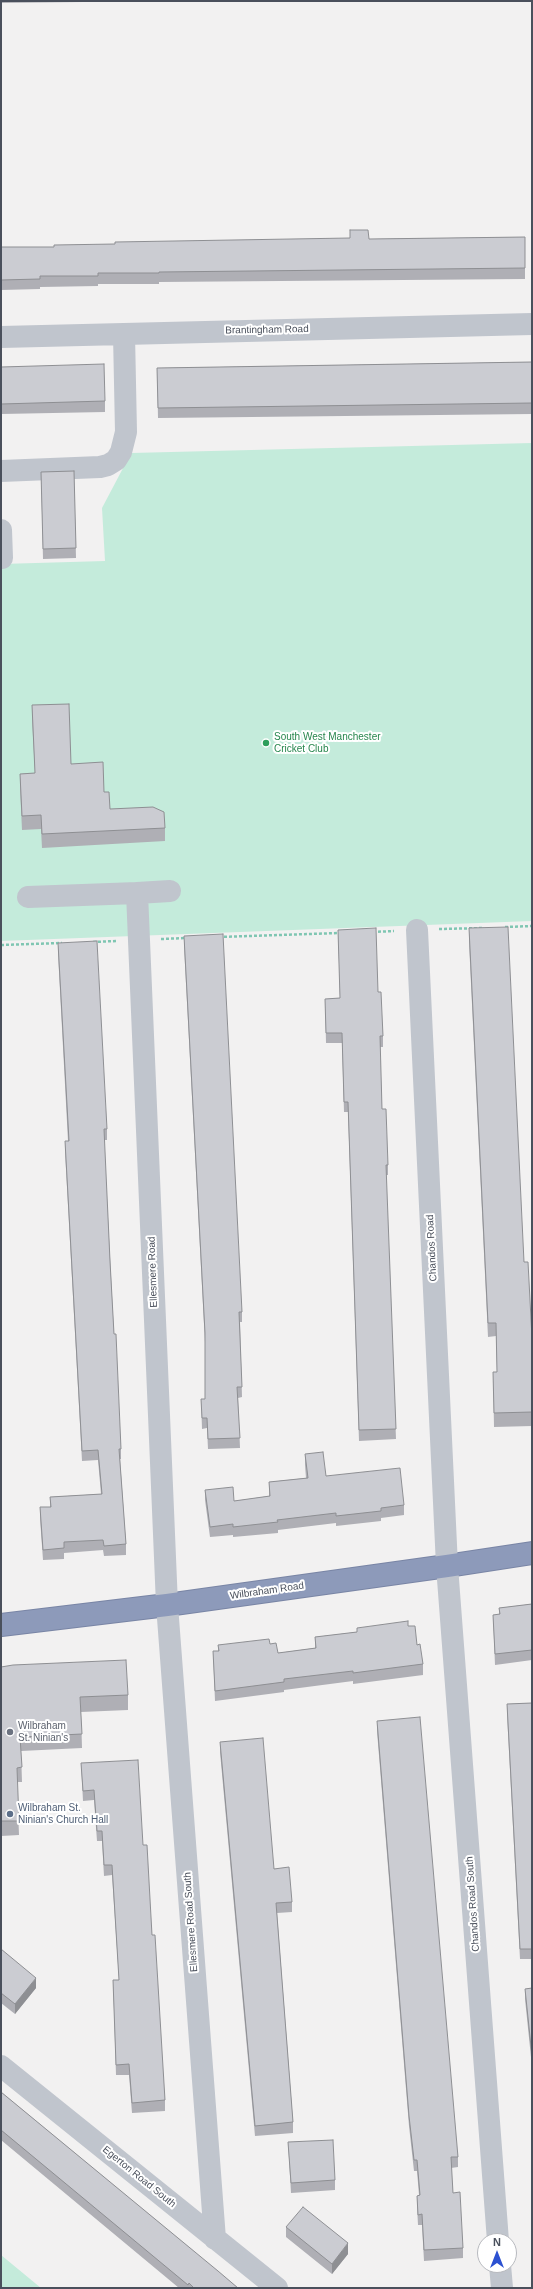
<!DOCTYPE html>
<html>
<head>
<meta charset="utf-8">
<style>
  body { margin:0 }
  #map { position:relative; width:533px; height:2289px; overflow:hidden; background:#f2f1f1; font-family:Helvetica,sans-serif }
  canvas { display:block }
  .frame { position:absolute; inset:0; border:2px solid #4a505c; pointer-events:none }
  .north { position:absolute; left:477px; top:2233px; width:40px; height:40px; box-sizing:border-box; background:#fff; border:1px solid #b7b9be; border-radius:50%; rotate:0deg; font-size:11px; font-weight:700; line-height:16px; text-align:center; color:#4a505c }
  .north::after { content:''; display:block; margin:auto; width:14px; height:18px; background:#2c51d1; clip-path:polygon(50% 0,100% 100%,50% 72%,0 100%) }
</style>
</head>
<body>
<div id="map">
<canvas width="533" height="2289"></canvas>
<div class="frame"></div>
<div class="north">N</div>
</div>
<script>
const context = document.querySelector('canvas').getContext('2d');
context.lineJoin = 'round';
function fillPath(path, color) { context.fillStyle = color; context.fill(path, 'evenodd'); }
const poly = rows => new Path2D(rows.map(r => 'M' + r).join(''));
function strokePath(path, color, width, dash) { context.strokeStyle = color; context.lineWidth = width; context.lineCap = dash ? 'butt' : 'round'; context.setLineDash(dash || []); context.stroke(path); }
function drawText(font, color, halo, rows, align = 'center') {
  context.font = font + ' Helvetica,sans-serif'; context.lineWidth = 4; context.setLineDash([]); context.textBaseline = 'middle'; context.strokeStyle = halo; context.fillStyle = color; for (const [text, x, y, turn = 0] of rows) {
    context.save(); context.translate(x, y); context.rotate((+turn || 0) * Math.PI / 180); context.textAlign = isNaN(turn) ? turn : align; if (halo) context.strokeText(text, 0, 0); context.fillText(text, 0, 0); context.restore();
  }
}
fillPath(poly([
  [532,443,532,921,1,941,1,564,105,561,102,508,131,453],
  [1,2255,41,2288,1,2288]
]), '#c4ebdb');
const highway = poly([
  [1,1625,167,1605,447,1566,532,1553]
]);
strokePath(highway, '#7985a5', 24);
strokePath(poly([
  [505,927,532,926],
  [439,929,484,928],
  [373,932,394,931],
  [219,937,340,933],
  [161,939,186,938],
  [93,942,116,941],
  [1,945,62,943]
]), '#7fc6b2', 2.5, [3, 2]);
strokePath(poly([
  [1,337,532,324],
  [1,471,100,467,108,465,116,460,121,452,126,432,124,334],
  [1,530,2,558],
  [137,893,170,891],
  [28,897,137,893,167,1605,215,2239],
  [417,930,447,1566,498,2241],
  [1,2066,277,2288],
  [500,2265,502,2288]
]), '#c0c5cd', 22);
strokePath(highway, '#8d9aba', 22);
fillPath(poly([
  [1,1,164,1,1,3],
  [525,237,525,279,159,282,159,284,98,284,98,286,40,287,40,289,1,290,1,247,54,247,115,244,369,239],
  [532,362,532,414,158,418,157,368],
  [1,367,105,401,105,412,1,414],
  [74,471,76,558,43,559,41,472],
  [32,705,71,764,104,792,110,809,165,828,165,841,42,848,41,829,22,830,20,787,20,774,35,773,32,719],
  [469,928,524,1262,532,1338,532,1426,494,1427,493,1372,497,1372,496,1336,488,1337,469,942],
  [338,930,378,992,383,1036,383,1047,380,1047,382,1109,388,1165,388,1175,386,1175,396,1439,359,1441,348,1112,344,1112,342,1043,326,1043,325,999,340,998],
  [184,936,242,1312,242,1322,240,1322,242,1397,238,1398,240,1448,208,1449,207,1428,202,1429,201,1399,205,1399,205,1343,184,946],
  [58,943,107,1129,107,1140,104,1140,114,1334,121,1449,121,1459,120,1459,126,1544,126,1555,104,1556,103,1550,64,1553,64,1559,43,1560,40,1518,40,1507,50,1507,50,1497,101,1494,98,1460,82,1461,69,1224,65,1151,65,1141,68,1141,58,953],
  [305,1454,326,1476,404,1505,404,1515,381,1518,381,1521,336,1526,336,1523,278,1530,278,1533,233,1537,233,1535,210,1537,205,1500,205,1490,234,1501,269,1496,269,1482,306,1478,305,1465],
  [532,1604,532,1660,495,1665,493,1615,499,1614,499,1608],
  [408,1626,417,1645,423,1664,423,1675,353,1684,353,1681,284,1690,284,1692,215,1701,213,1651,218,1651,218,1645,270,1644,278,1653,315,1648,315,1637,357,1632,357,1628],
  [1,1667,128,1695,128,1710,81,1712,82,1748,21,1751,22,1782,17,1782,19,1835,1,1836],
  [532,1703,532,1959,520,1959,507,1714,507,1704],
  [377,1721,458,2157,458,2167,451,2168,453,2193,463,2248,463,2258,424,2261,422,2225,418,2225,417,2206,417,2196,419,2195,417,2171,414,2171,409,2126,377,1731],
  [220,1742,274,1869,292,1902,292,1912,277,1913,293,2122,293,2133,255,2136,220,1752],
  [81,1763,143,1845,152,1935,165,2100,165,2111,132,2113,129,2075,116,2075,113,1980,119,1980,112,1875,104,1876,102,1841,97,1841,94,1800,83,1801],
  [1,1949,36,1988,15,2014,1,2003],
  [532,1988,532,2067,525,1999,525,1989],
  [1,2092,238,2288,179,2288,1,2140],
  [288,2142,335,2180,335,2190,291,2193],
  [286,2227,348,2254,332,2274,286,2237]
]), '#afafb5');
fillPath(poly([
  [36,1978,36,1988,15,2014,15,2004],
  [348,2243,348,2254,332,2274,332,2264]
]), '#8e8f93');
const building = poly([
  [350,230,368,230,369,239,525,237,525,268,159,272,159,273,98,273,98,276,40,276,40,279,1,280,1,247,54,247,54,245,115,244,115,242,350,238,350,230],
  [532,362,532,403,158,408,157,368,532,362],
  [104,364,105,401,1,404,1,367,104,364],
  [74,471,76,548,43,549,41,472,74,471],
  [69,704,71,764,103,762,104,792,109,792,110,809,153,807,164,812,165,828,42,834,41,815,22,816,20,774,35,773,32,705,69,704],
  [508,927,524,1262,528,1262,532,1338,532,1412,494,1413,493,1372,497,1372,496,1323,488,1323,469,928,508,927],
  [376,928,378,992,381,992,383,1036,380,1036,382,1109,386,1109,388,1165,386,1165,396,1429,359,1430,348,1102,344,1102,342,1033,326,1033,325,999,340,998,338,930,376,928],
  [223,934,242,1312,239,1312,242,1387,237,1387,240,1438,208,1439,207,1418,202,1418,201,1399,205,1399,205,1333,184,936,223,934],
  [97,941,107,1129,104,1129,110,1261,114,1334,116,1334,121,1449,119,1449,126,1544,104,1546,103,1540,64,1542,64,1548,43,1550,40,1507,51,1507,50,1497,102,1494,98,1450,82,1451,69,1214,65,1141,69,1141,58,943,97,941],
  [323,1452,326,1476,400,1468,404,1505,381,1508,381,1511,336,1516,336,1513,277,1520,278,1522,233,1527,233,1524,210,1527,205,1490,233,1487,234,1501,270,1496,269,1482,308,1478,305,1454,323,1452],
  [532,1604,532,1650,495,1654,493,1615,500,1614,499,1608,532,1604],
  [408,1621,408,1626,415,1626,417,1645,420,1644,423,1664,353,1673,353,1671,284,1679,284,1682,215,1691,213,1651,219,1651,218,1645,269,1639,270,1644,276,1643,278,1653,316,1648,315,1637,357,1632,357,1628,408,1621],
  [126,1660,128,1695,80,1697,82,1734,20,1737,22,1767,17,1768,19,1821,1,1821,1,1667,13,1665,126,1660],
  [532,1703,532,1949,520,1949,507,1704,532,1703],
  [420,1717,458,2157,451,2157,453,2193,460,2192,463,2248,424,2250,422,2214,418,2215,417,2196,420,2195,417,2160,414,2160,409,2116,377,1721,420,1717],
  [263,1738,274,1869,289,1867,292,1902,276,1903,293,2122,255,2126,220,1742,263,1738],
  [138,1760,143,1845,147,1845,152,1935,155,1935,165,2100,132,2103,129,2064,116,2065,113,1980,119,1980,112,1865,104,1865,102,1831,97,1831,94,1790,83,1791,81,1763,138,1760],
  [1,1949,36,1978,15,2004,1,1993,1,1949],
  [532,1988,532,2056,525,1989,532,1988],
  [1,2092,218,2271,238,2288,194,2288,189,2283,188,2285,1,2130,1,2092],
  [333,2140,335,2180,291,2183,288,2142,333,2140],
  [303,2207,348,2243,332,2264,286,2227,303,2207]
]);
fillPath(building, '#cbccd2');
strokePath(building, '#8e8f93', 1);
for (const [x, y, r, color] of [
  [266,743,4,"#2e9e5b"],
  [10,1732,4,"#6b7280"],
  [10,1814,4,"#5c6f8a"]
]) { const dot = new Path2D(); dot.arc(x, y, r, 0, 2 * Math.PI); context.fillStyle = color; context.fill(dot); strokePath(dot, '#fff', 1.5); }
drawText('10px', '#4a505c', '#fff', [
  ["Brantingham Road",267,330,-1],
  ["Chandos Road",432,1248,-93],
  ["Ellesmere Road",153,1272,-92],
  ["Wilbraham Road",267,1591,-8],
  ["Chandos Road South",473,1904,-94],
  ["Ellesmere Road South",191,1922,-94],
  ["Egerton Road South",139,2177,39]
]);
drawText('10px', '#27864d', '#fff', [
  ["South West Manchester",274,737],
  ["Cricket Club",274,749]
], 'left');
drawText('10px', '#5b616d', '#fff', [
  ["Wilbraham",18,1726],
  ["St. Ninian's",18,1738]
], 'left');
drawText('10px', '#4e5e75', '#fff', [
  ["Wilbraham St.",18,1808],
  ["Ninian's Church Hall",18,1820]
], 'left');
</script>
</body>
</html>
